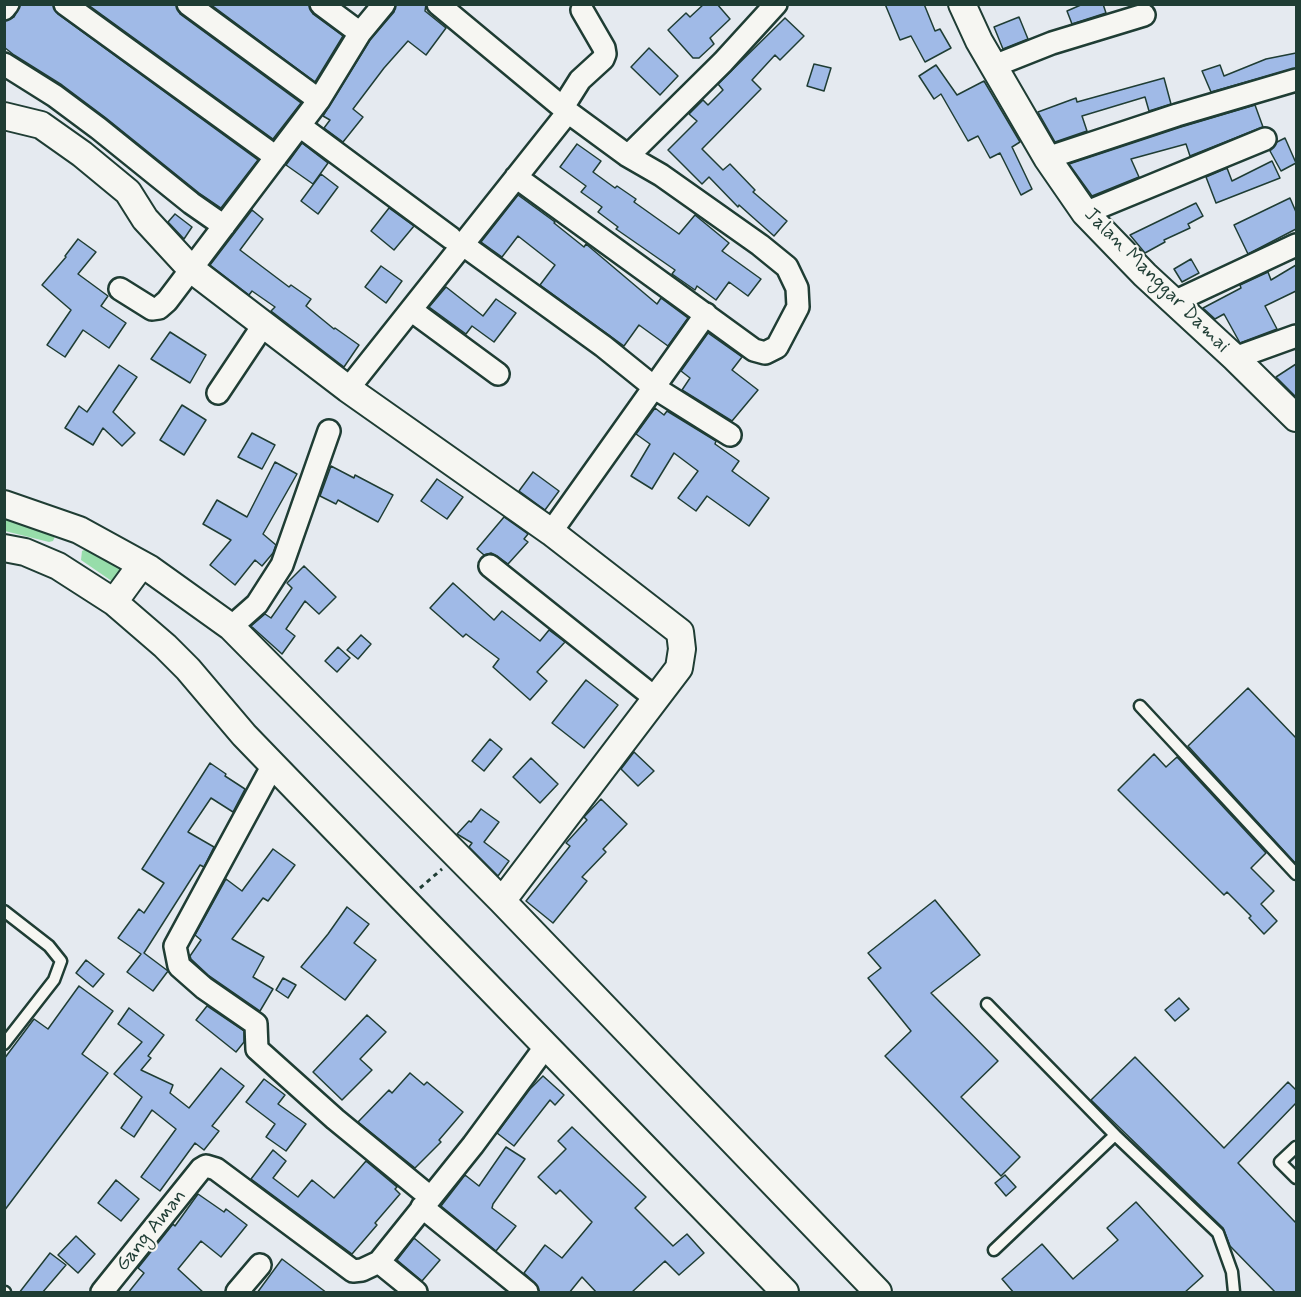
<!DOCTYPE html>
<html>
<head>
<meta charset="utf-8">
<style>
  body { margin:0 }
  #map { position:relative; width:1301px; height:1297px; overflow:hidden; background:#e5eaf0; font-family:Mynerve,sans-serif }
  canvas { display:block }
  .frame { position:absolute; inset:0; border:6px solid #1f3d34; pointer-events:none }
</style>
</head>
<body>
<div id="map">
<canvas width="1301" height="1297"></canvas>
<div class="frame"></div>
</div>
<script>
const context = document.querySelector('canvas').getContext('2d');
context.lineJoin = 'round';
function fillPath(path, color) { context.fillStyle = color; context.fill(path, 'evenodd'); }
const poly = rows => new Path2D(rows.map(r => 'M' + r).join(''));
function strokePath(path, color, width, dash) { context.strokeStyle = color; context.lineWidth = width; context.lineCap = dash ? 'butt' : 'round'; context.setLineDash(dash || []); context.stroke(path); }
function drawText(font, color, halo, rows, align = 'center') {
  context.font = font + ' Mynerve,sans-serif'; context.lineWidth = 4.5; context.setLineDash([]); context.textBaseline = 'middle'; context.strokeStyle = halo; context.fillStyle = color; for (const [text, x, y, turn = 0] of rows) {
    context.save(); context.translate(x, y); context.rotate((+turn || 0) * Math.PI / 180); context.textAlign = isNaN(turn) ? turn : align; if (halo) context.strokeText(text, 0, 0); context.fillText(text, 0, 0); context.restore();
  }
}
fillPath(poly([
  [4,512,57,532,53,541,49,542,5,531],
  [88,548,131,565,116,584,81,560,82,551]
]), '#97ddaa');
const building = poly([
  [21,4,53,4,58,14,258,160,221,208,199,193,106,118,62,85,14,55,4,47,4,21,14,17,21,4],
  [87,4,176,4,180,14,301,103,273,139,87,4],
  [210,4,309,4,313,14,343,36,315,82,210,4],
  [396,4,426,4,425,11,446,28,426,55,408,41,384,68,353,109,363,117,343,142,324,128,330,120,323,116,370,40,394,12,396,4],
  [704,4,717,4,730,19,710,38,714,44,699,58,693,58,668,30,686,13,690,17,704,4],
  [885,4,924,4,935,31,940,29,951,48,925,62,911,36,900,40,885,4],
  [1083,4,1103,4,1106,13,1072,24,1067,11,1083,4],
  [1019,17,1028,39,1003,49,994,27,1019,17],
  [785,18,804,36,780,60,775,55,752,80,761,89,702,149,723,170,730,164,755,190,753,192,787,221,774,236,739,205,738,207,709,177,702,184,668,150,697,121,689,114,703,100,708,105,723,90,718,84,785,18],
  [649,48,678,76,660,95,631,67,649,48],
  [1296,53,1296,68,1211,92,1202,71,1220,65,1224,76,1266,59,1296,53],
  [814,64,831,68,824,91,807,86,814,64],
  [936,65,957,95,984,81,1020,142,1012,147,1032,189,1021,195,1000,153,990,158,978,136,968,141,941,94,934,99,919,76,936,65],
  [1164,78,1171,104,1149,111,1145,97,1082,116,1087,131,1055,142,1038,112,1076,98,1077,102,1164,78],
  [1255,105,1263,127,1190,156,1186,144,1131,159,1139,177,1092,196,1069,164,1181,127,1255,105],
  [1285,138,1296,163,1281,171,1270,151,1277,142,1285,138],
  [302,143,328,163,313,184,286,165,302,143],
  [577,144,601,161,593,172,615,188,617,186,636,199,634,202,679,234,695,215,729,243,722,251,761,279,748,296,729,282,716,300,697,286,695,290,672,274,675,270,616,229,618,227,598,212,602,207,581,192,586,186,560,167,577,144],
  [1272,161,1280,178,1216,203,1206,177,1227,168,1232,181,1272,161],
  [321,174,338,187,318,214,301,201,321,174],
  [518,195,555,222,554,223,584,247,586,244,657,304,661,298,688,318,668,346,639,325,624,346,540,285,555,265,518,236,502,257,481,242,518,195],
  [1290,198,1296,212,1296,229,1248,254,1234,225,1290,198],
  [1196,203,1203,216,1188,224,1190,228,1164,240,1165,242,1145,253,1130,235,1196,203],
  [389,208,414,226,394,250,371,231,389,208],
  [252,210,263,219,240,250,289,287,291,285,311,299,306,306,334,329,335,328,359,345,344,367,271,311,275,307,252,291,249,295,210,265,252,210],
  [175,214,192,227,184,239,168,222,175,214],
  [78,239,96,252,78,274,108,296,101,306,126,323,109,348,83,330,65,357,47,345,71,310,42,285,66,257,65,256,78,239],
  [1191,259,1199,273,1182,282,1174,269,1191,259],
  [1296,265,1296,291,1265,306,1277,329,1240,343,1224,314,1215,319,1203,308,1241,288,1240,285,1268,272,1271,280,1296,265],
  [381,266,402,281,386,303,365,287,381,266],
  [446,287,483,316,496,299,516,313,494,342,472,326,466,334,429,307,446,287],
  [170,332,206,355,190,383,151,359,170,332],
  [708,333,742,357,732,370,758,390,732,421,682,390,690,378,681,371,708,333],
  [1296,364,1296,397,1276,377,1296,364],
  [119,365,137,377,113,412,135,433,122,446,103,428,93,445,65,428,79,406,87,412,119,365],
  [182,405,206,420,184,455,160,440,182,405],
  [655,408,664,415,667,411,716,441,715,444,739,461,732,471,769,498,749,526,707,496,696,511,678,498,698,471,674,453,652,489,631,476,650,444,636,434,655,408],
  [252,433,275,445,262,469,238,457,252,433],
  [275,462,297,474,263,534,276,545,273,553,262,566,255,560,235,585,210,565,231,540,203,524,217,500,247,517,275,462],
  [331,466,354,478,355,475,393,495,378,522,338,500,336,504,320,496,331,466],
  [533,472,559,491,545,510,519,491,533,472],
  [437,479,463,497,447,519,421,501,437,479],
  [504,517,528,534,524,539,528,542,508,564,497,556,491,553,484,555,477,549,504,517],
  [304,566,336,597,319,614,305,601,286,629,295,636,282,654,251,626,265,614,271,618,292,588,287,583,304,566],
  [453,583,494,620,502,611,540,641,549,630,565,642,537,672,547,681,530,700,493,667,499,659,466,634,463,637,430,608,453,583],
  [361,635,371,644,358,659,347,650,361,635],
  [338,647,350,658,337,672,325,661,338,647],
  [586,680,618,705,584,748,552,723,586,680],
  [1248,688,1296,738,1296,864,1188,746,1248,688],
  [490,739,502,749,484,771,472,761,490,739],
  [634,752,654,771,638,786,621,769,634,752],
  [1154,754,1166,767,1177,757,1266,853,1251,868,1274,891,1261,904,1277,921,1264,934,1249,918,1251,916,1227,892,1224,895,1118,790,1154,754],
  [531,758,558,784,540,803,513,777,531,758],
  [210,763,226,774,225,776,245,789,233,812,211,798,188,832,214,847,204,867,200,865,144,953,168,971,153,991,127,972,141,954,118,938,139,909,144,913,164,883,142,869,210,763],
  [601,799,627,824,603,849,606,852,582,877,587,881,553,923,526,901,570,846,566,843,587,820,584,817,601,799],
  [481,809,499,822,484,842,509,861,498,876,469,847,472,843,457,834,469,821,471,822,481,809],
  [273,849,295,865,268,901,263,898,232,939,264,957,253,977,273,989,260,1011,208,975,191,959,190,956,201,940,195,935,226,879,242,891,273,849],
  [935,900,980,955,931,993,998,1061,961,1097,1020,1157,1001,1176,885,1056,911,1031,868,978,881,968,868,953,935,900],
  [347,907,369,924,354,943,376,960,345,1000,301,967,328,934,347,907],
  [86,960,104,974,93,987,76,973,86,960],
  [283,978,296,985,288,998,276,990,283,978],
  [79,986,113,1011,82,1054,108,1073,4,1211,4,1059,34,1019,48,1029,79,986],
  [1179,998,1189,1009,1175,1021,1165,1010,1179,998],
  [207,1006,244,1031,244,1042,236,1052,196,1020,207,1006],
  [129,1008,164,1035,148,1056,151,1058,141,1070,173,1085,170,1093,189,1108,221,1068,244,1086,212,1126,219,1131,204,1150,195,1143,160,1191,141,1177,176,1129,152,1110,134,1137,121,1128,142,1097,114,1074,142,1042,118,1024,129,1008],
  [367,1015,386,1032,360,1059,372,1070,342,1100,313,1072,367,1015],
  [1135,1057,1224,1148,1288,1082,1296,1090,1296,1103,1238,1163,1296,1223,1296,1293,1276,1293,1230,1246,1223,1228,1091,1100,1135,1057],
  [410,1073,424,1085,427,1082,463,1112,439,1140,441,1142,415,1168,358,1122,389,1090,392,1093,410,1073],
  [543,1076,564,1095,555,1105,550,1100,514,1146,497,1133,530,1089,543,1076],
  [264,1079,285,1095,278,1104,306,1124,286,1151,266,1137,275,1124,246,1102,264,1079],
  [572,1127,646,1197,635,1208,673,1246,687,1234,704,1253,679,1275,665,1261,631,1293,597,1293,582,1277,569,1293,540,1293,535,1283,524,1273,545,1245,562,1258,592,1222,560,1190,556,1194,538,1177,566,1149,558,1141,572,1127],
  [506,1147,525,1159,493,1204,492,1208,516,1226,496,1251,441,1206,465,1175,479,1186,506,1147],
  [273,1150,286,1161,273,1178,298,1197,312,1180,334,1198,366,1161,397,1187,395,1189,400,1194,375,1223,377,1225,352,1254,251,1179,273,1150],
  [1005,1175,1016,1187,1006,1196,995,1183,1005,1175],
  [116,1180,139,1199,121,1221,98,1203,116,1180],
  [198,1194,224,1212,226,1209,247,1225,221,1257,201,1241,178,1269,204,1293,128,1293,144,1273,138,1268,173,1224,175,1226,198,1194],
  [1136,1202,1203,1276,1184,1293,1014,1293,1002,1279,1042,1244,1073,1279,1118,1240,1107,1228,1136,1202],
  [76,1236,95,1254,78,1273,58,1255,76,1236],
  [414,1238,440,1260,422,1281,397,1260,414,1238],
  [50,1253,66,1265,42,1293,19,1293,50,1253],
  [282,1259,327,1293,257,1293,282,1259]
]);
fillPath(building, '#a0bae7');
strokePath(building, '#1f3d34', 1.5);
const service = poly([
  [1140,706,1296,874],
  [4,911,49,946,61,961,54,980,4,1044],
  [987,1004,1115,1135,1218,1233,1232,1272,1234,1292],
  [1296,1147,1280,1162,1296,1178],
  [994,1250,1115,1135],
  [4,1292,5,1292]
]);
const minor = poly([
  [65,4,276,157],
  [188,4,319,100],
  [321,4,360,33],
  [438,4,568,112],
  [4,9,8,4],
  [4,64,55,96,98,128,191,203,224,226],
  [994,66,1052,43,1144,15],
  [563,107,580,80,603,59,605,54,604,48,582,10],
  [300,126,451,238],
  [1047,158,1177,115,1296,80],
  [516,177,754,350,765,353,777,347,798,307,797,288,787,267,760,245,661,175,628,156],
  [1085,213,1265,139],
  [462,244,603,346,655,388,730,435],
  [120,289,152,309,159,308,167,301,319,100,360,33,384,4],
  [1174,302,1296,245],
  [411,310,498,374],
  [1235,358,1296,336],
  [348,389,568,112,628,156,723,62,776,4],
  [218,393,264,324],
  [551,532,706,314],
  [490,566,655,698],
  [231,627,257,604,282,565,329,431],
  [273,765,175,946,179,966,204,988,256,1024,257,1049,335,1119,430,1197],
  [422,1207,527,1292],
  [379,1262,416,1292],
  [102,1292,201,1169,206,1166,216,1169,353,1271,362,1270,379,1262,473,1145,546,1046],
  [237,1292,260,1265]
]);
const tertiary = poly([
  [962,4,979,41,1047,158,1085,213,1145,275,1235,358,1296,418],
  [4,116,41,125,82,154,128,192,145,219,191,269,348,389,551,532,680,632,682,649,679,668,502,901],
  [4,504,79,530,150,569,231,627,502,901,878,1292],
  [4,548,25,552,58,566,114,602,165,646,188,669,244,735,273,765,785,1292],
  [114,602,141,565]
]);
strokePath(service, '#1f3d34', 15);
strokePath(minor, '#1f3d34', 26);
strokePath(tertiary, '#1f3d34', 30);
strokePath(poly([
  [420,888,442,869]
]), '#1f3d34', 3, [4.5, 4.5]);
strokePath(service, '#f6f6f2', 10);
strokePath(minor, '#f6f6f2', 21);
strokePath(tertiary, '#f6f6f2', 26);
drawText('20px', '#1f3d34', '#f6f6f2', [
  ["Jalan Manggar Damai",1156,281,45],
  ["Gang Aman",152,1231,-51]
]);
</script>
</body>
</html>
